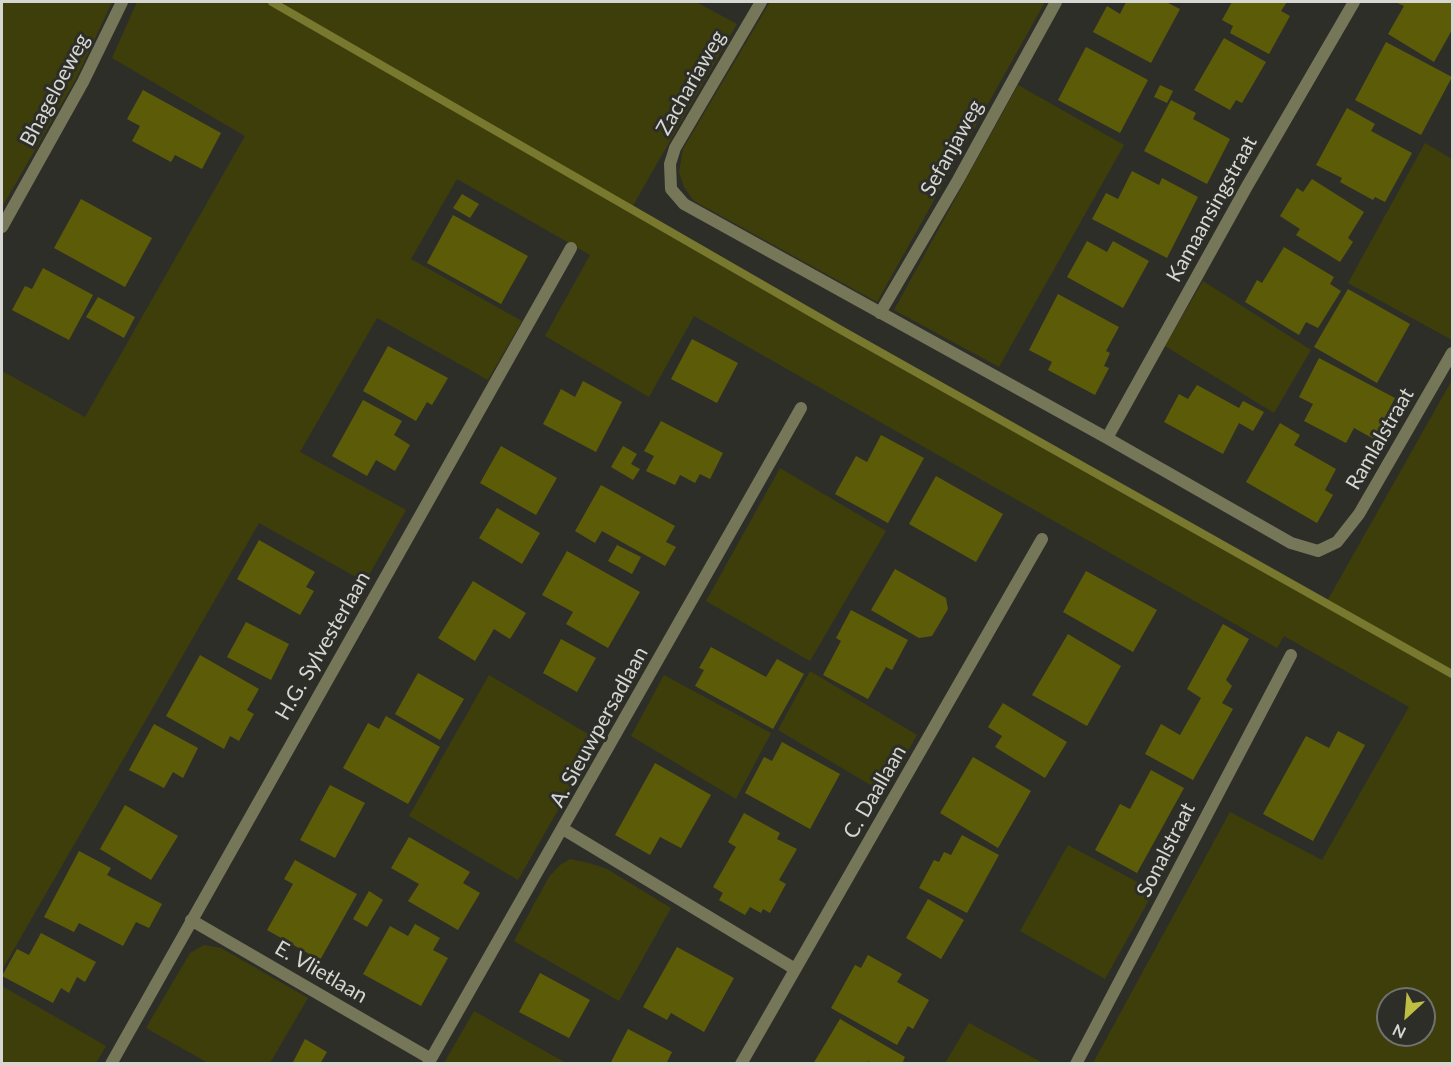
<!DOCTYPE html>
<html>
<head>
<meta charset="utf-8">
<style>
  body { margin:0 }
  #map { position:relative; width:1454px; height:1065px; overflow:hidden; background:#2e2e29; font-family:Lato,sans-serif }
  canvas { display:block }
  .frame { position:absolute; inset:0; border:3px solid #d6d6d3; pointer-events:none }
  .north { position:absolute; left:1376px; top:987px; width:60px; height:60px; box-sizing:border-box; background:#2e2e29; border:2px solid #71716d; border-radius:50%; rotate:206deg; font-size:16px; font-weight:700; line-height:24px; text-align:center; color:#d6d6d3 }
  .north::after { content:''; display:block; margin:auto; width:21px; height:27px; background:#bebf42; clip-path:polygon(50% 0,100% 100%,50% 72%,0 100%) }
</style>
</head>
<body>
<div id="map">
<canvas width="1454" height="1065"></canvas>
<div class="frame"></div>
<div class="north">N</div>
</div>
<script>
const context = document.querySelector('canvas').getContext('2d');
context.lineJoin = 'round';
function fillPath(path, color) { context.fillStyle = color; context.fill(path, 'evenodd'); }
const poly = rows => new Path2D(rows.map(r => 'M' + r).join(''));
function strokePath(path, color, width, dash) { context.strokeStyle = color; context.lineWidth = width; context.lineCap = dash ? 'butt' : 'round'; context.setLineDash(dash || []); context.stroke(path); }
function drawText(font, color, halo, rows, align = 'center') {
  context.font = font + ' Lato,sans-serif'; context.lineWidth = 6; context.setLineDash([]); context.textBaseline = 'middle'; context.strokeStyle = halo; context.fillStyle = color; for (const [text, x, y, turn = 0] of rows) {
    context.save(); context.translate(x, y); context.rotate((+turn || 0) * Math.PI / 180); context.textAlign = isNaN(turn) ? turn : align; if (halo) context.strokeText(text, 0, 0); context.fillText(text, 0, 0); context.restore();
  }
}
fillPath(poly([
  [2,2,112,2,76,79,2,207],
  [137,2,696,2,737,24,631,209,1326,603,1452,380,1452,1063,1093,1063,1230,812,1322,860,1409,707,1284,636,1277,648,694,316,649,397,545,336,590,255,457,179,411,259,522,321,488,380,377,318,300,452,406,510,365,582,259,523,2,970,2,371,85,417,245,136,112,58],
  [1388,999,1424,999,1424,1035,1388,1035],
  [770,2,1045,2,877,302,694,201,684,187,679,172,683,149],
  [1018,85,1124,145,999,367,894,310],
  [1425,143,1452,159,1452,340,1348,283],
  [1203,281,1311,350,1274,413,1165,346],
  [780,468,886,531,810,661,706,601],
  [810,671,917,735,884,793,778,730],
  [489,675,598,740,518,880,409,816],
  [664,675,771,733,736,799,631,736],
  [1068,845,1154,891,1105,979,1020,931],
  [570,859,589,863,607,869,671,908,619,1001,514,941,549,877,560,865],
  [204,945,221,948,308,998,270,1063,208,1063,146,1028,190,953],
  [2,986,106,1046,96,1063,2,1063],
  [474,1011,566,1063,444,1063],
  [969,1023,1043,1063,945,1063]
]), '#3e3e0b');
strokePath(poly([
  [272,2,841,330,1452,674]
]), '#78792f', 8);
fillPath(poly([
  [1126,2,1166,2,1180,9,1151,63,1093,32,1107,6,1120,14],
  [1232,2,1287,2,1281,11,1290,16,1269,54,1230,33,1233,26,1222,20],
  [1395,2,1452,2,1452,30,1434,62,1388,34,1404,6],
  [1224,38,1266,62,1242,103,1236,100,1230,110,1194,90],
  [1386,42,1452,77,1421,135,1355,100],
  [1086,47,1148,80,1120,133,1058,100],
  [1160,85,1173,91,1167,103,1154,97],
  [143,90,221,133,202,169,175,155,171,162,132,141,140,126,127,119],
  [1171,100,1196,113,1193,119,1230,139,1207,184,1144,151],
  [1347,108,1375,124,1371,131,1412,153,1385,202,1375,197,1373,200,1340,182,1342,178,1316,165],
  [1132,171,1159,185,1162,178,1198,197,1167,258,1092,219,1106,193,1118,199],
  [1312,179,1364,212,1348,238,1353,242,1340,262,1296,235,1300,229,1280,216,1297,188,1303,192],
  [462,194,479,204,470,218,453,208],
  [81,199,152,238,125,287,54,248],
  [453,215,528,256,501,304,427,263],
  [1087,241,1107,252,1113,241,1149,261,1123,308,1067,277],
  [1284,247,1334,277,1330,284,1341,291,1318,328,1306,322,1299,335,1245,302,1257,280,1262,283],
  [43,268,93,295,69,340,12,310,25,286,32,289],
  [1348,289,1410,324,1377,383,1314,347],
  [1058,294,1119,327,1106,351,1110,353,1104,366,1109,368,1095,395,1048,370,1052,362,1029,350],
  [98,297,135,317,124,338,86,317],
  [692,339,738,363,717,403,671,379],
  [388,346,448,378,432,405,427,402,416,421,363,391],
  [1319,358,1395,398,1374,439,1354,428,1346,443,1304,421,1313,404,1299,397],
  [583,381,622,402,596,452,543,424,561,389,575,397],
  [1197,385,1239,408,1243,401,1264,412,1253,431,1239,423,1223,454,1164,422,1179,394,1188,399],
  [363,400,402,421,394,435,410,445,395,471,376,460,367,476,332,456],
  [661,421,723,453,710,479,700,474,695,483,680,475,675,485,646,471,654,456,644,451],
  [1280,423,1300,435,1294,445,1336,469,1325,490,1333,495,1317,523,1246,482],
  [881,435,924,458,888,523,835,494,856,456,867,462],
  [501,446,557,478,536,515,480,483],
  [623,446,637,454,631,464,640,469,633,480,611,467],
  [936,476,1003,514,976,562,909,524],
  [601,485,675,526,666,542,676,547,665,566,602,531,595,543,575,531],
  [497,508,540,533,522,564,479,538],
  [259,540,315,572,306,587,314,591,300,615,237,579],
  [617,545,641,557,632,574,608,561],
  [567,551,640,592,608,648,566,624,573,612,542,595],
  [895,569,946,598,948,609,932,636,919,638,871,610],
  [1086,571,1157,610,1133,652,1063,612],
  [473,581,526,613,510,639,494,629,475,661,438,638],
  [851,610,908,640,892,670,886,667,868,699,823,675,841,641,836,638],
  [246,622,289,644,271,680,227,657],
  [1223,624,1249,639,1226,680,1232,686,1222,703,1233,709,1193,780,1145,754,1161,724,1180,735,1201,698,1187,689],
  [1068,634,1121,666,1087,726,1032,695],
  [561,639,596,658,577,692,543,673],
  [711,647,766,677,777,659,804,674,773,729,695,686,704,670,699,668],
  [200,655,259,689,247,710,254,714,239,741,230,736,224,749,166,716],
  [418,673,464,699,440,740,395,714],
  [1003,703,1067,742,1045,778,995,747,1002,736,988,727],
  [386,716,440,747,408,804,343,768,368,723,379,729],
  [154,724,198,748,183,778,173,772,164,788,129,770],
  [1338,731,1365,745,1313,841,1263,814,1306,736,1329,748],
  [782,742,840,774,810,829,745,793,764,757,772,761],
  [973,757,1031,791,998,848,940,813],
  [655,763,711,795,681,848,660,837,650,855,615,835],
  [1151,770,1184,788,1137,873,1095,850,1120,804,1130,809],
  [330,785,365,803,335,858,300,840],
  [125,805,178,836,151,880,100,849],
  [744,813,780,833,777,839,797,849,779,880,786,884,770,913,763,909,761,913,750,907,745,915,719,900,723,893,713,887,736,847,728,842],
  [962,835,999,855,967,913,919,888,934,860,939,862,944,852,951,855],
  [409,837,470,872,463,883,480,893,458,930,408,901,419,884,391,868],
  [79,851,111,868,107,875,162,904,149,928,136,922,123,946,79,923,74,932,44,917],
  [295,860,357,894,320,960,267,930,293,884,284,879],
  [369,891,383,900,367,927,353,919],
  [928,899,964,920,941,959,906,938],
  [415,924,440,938,433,950,448,958,421,1006,363,974,390,926,408,936],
  [41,933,96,962,85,982,77,977,69,993,61,988,53,1003,2,976,17,949,29,955],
  [677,947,734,978,704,1032,671,1013,667,1020,643,1007],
  [868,955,902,974,897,982,929,1000,913,1029,908,1026,897,1045,831,1008,855,965,861,968],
  [540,973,590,1000,569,1038,519,1012],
  [840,1019,905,1057,902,1064,873,1064,868,1061,867,1064,813,1064],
  [628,1029,672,1052,666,1064,610,1064],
  [305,1039,327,1052,320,1064,292,1064]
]), '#5c5c08');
strokePath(poly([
  [761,2,675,148,670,164,671,189,684,204,1107,438,1291,543,1318,551,1337,542,1359,514,1452,353],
  [2,227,83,82,122,2],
  [880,313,958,180,1056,2],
  [1107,438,1246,188,1354,2],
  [563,829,795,969],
  [191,920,431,1059],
  [111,1064,571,248],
  [428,1064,801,408],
  [741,1064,1042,539],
  [1076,1064,1291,655]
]), '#767759', 12);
drawText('21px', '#d6d6d3', '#2e2e29', [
  ["Zachariaweg",691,83,-60],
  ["Bhageloeweg",55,90,-62],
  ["Sefanjaweg",952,148,-61],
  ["Kamaansingstraat",1212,209,-61],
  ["Ramlalstraat",1380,439,-60],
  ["H.G. Sylvesterlaan",323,646,-60],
  ["A. Sieuwpersadlaan",599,727,-61],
  ["C. Daallaan",875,792,-60],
  ["Sonalstraat",1166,850,-63],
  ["E. Vlietlaan",321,972,30]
]);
</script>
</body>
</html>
